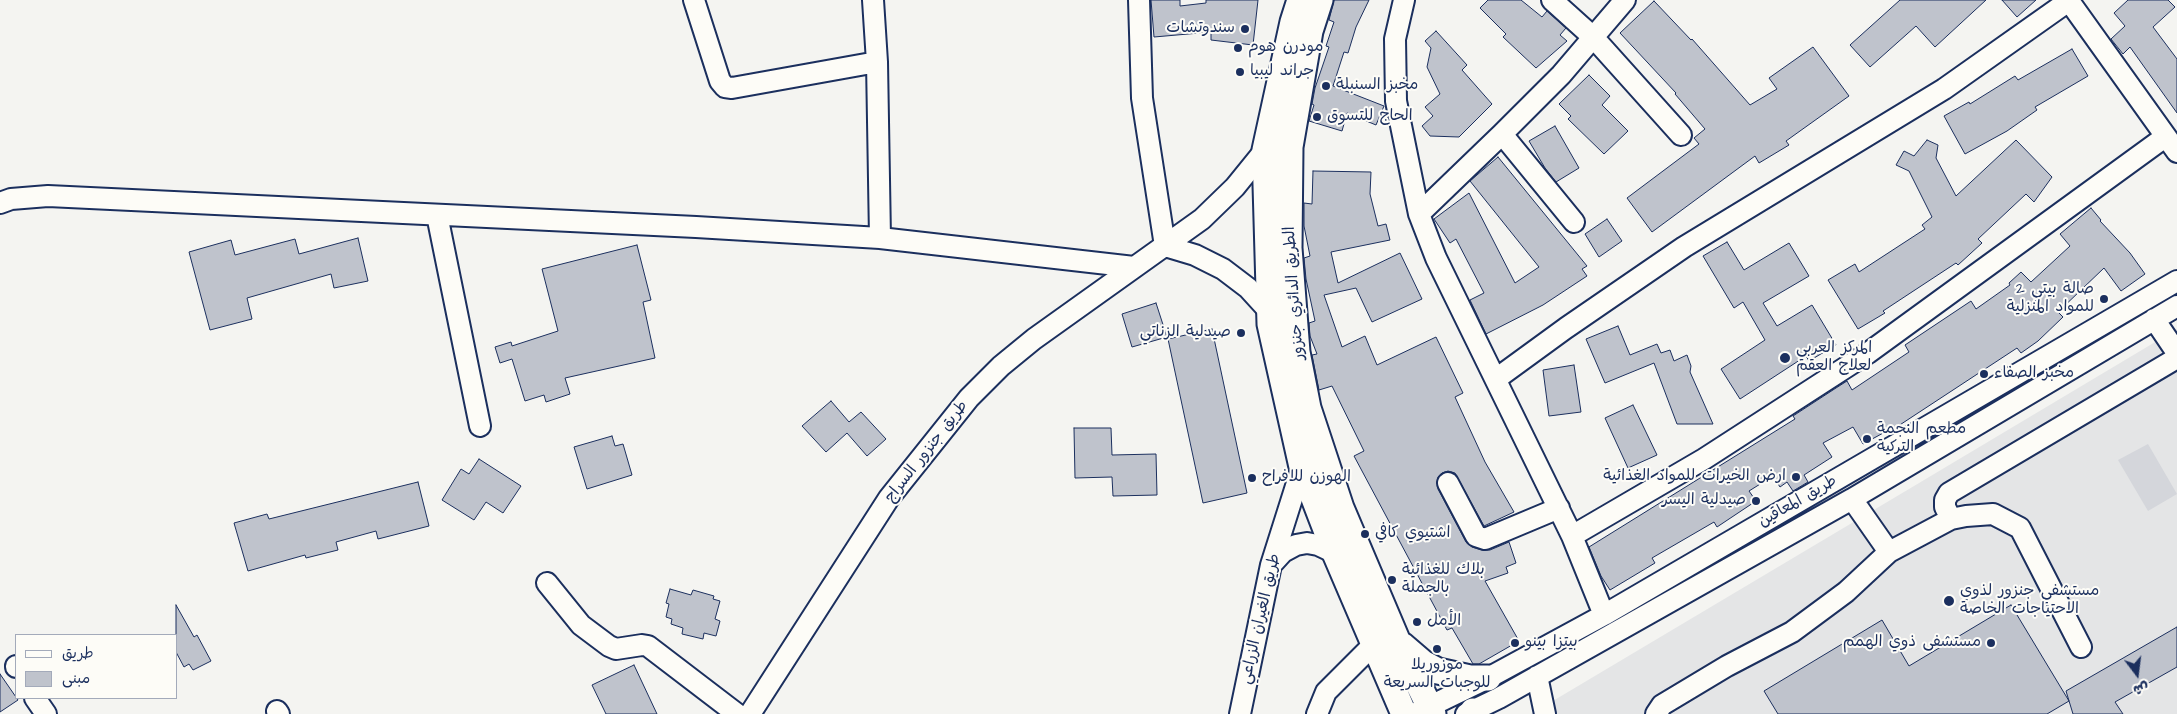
<!DOCTYPE html>
<html>
<head>
<meta charset="utf-8">
<style>
  body { margin:0 }
  #map { position:relative; width:2177px; height:714px; overflow:hidden; background:#f4f4f1; font-family:"Architects Daughter","Playpen Sans Arabic",sans-serif }
  canvas { display:block }
  .legend { position:absolute; left:15px; top:634px; width:162px; height:65px; box-sizing:border-box; background:#fdfcf7; border:1px solid #a3aaba; margin:0; padding:6px 9px; list-style:none; font-size:15px; color:#1b2f5e }
  .legend li { display:flex; align-items:center; gap:10px; height:25px }
  .legend b { width:25px; border:1px solid #a3aaba }
  .north { position:absolute; left:2112px; top:649px; width:50px; height:50px; -webkit-text-stroke:4px #fdfcf7; paint-order:stroke; rotate:165deg; font-size:14px; font-weight:700; line-height:20px; text-align:center; color:#1b2f5e }
  .north::after { content:''; display:block; margin:auto; width:18px; height:22px; background:#1b2f5e; clip-path:polygon(50% 0,100% 100%,50% 72%,0 100%) }
</style>
</head>
<body>
<div id="map">
<canvas width="2177" height="714"></canvas>
<ul class="legend">
<li><b style="height:6px;background:#fdfcf7"></b>طريق</li>
<li><b style="height:14px;background:#bfc3cc"></b>مبنى</li>
</ul>
<div class="north">ش</div>
</div>
<script>
const context = document.querySelector('canvas').getContext('2d');
context.lineJoin = 'round';
function fillPath(path, color) { context.fillStyle = color; context.fill(path, 'evenodd'); }
const poly = rows => new Path2D(rows.map(r => 'M' + r).join(''));
function strokePath(path, color, width, dash) { context.strokeStyle = color; context.lineWidth = width; context.lineCap = dash ? 'butt' : 'round'; context.setLineDash(dash || []); context.stroke(path); }
function drawText(font, color, halo, rows, align = 'center') {
  context.font = font + ' "Architects Daughter","Playpen Sans Arabic",sans-serif'; context.lineWidth = 4; context.setLineDash([]); context.textBaseline = 'middle'; context.strokeStyle = halo; context.fillStyle = color; for (const [text, x, y, turn = 0] of rows) {
    context.save(); context.translate(x, y); context.rotate((+turn || 0) * Math.PI / 180); context.textAlign = isNaN(turn) ? turn : align; if (halo) context.strokeText(text, 0, 0); context.fillText(text, 0, 0); context.restore();
  }
}
fillPath(poly([
  [2177,329,2177,714,1531,714,1909,489]
]), '#e4e5e6');
fillPath(poly([
  [2148,444,2177,494,2148,511,2118,460]
]), '#d4d6db');
const building = poly([
  [1151,0,1180,0,1180,6,1206,3,1206,0,1258,0,1253,45,1211,40,1211,32,1154,37,1151,0],
  [1334,0,1369,0,1356,27,1348,53,1344,52,1333,86,1384,106,1376,125,1347,113,1342,131,1309,121,1314,105,1312,104,1315,88,1329,47,1326,46,1334,22,1329,20,1334,0],
  [1488,0,1521,0,1542,17,1547,11,1566,28,1560,35,1567,41,1536,68,1503,37,1506,34,1480,8,1488,0],
  [1900,0,1986,0,1935,47,1916,26,1870,67,1850,45,1900,0],
  [2002,0,2036,0,2017,17,2002,0],
  [2128,0,2168,0,2175,7,2153,27,2177,59,2177,113,2130,47,2123,54,2111,39,2125,26,2114,13,2128,0],
  [1654,1,1691,40,1692,39,1750,105,1777,89,1769,78,1813,47,1849,96,1786,141,1789,145,1759,163,1755,156,1652,232,1627,198,1699,144,1694,138,1705,129,1675,94,1676,93,1620,33,1654,1],
  [1436,31,1467,65,1462,70,1492,104,1459,137,1430,136,1422,126,1433,116,1425,107,1440,94,1427,67,1431,48,1425,41,1436,31],
  [2072,49,2088,76,2035,107,2037,110,2007,131,1965,154,1944,116,1969,102,1970,104,2015,76,2018,80,2072,49],
  [1589,75,1610,96,1602,105,1628,131,1604,154,1568,119,1571,116,1559,104,1589,75],
  [1555,126,1579,168,1556,182,1545,168,1529,141,1555,126],
  [1927,140,1938,145,1936,158,1956,196,2016,140,2052,177,2034,202,2026,194,1978,239,1982,243,1958,265,1956,263,1883,311,1885,313,1858,329,1828,280,1855,264,1859,272,1925,229,1922,225,1932,217,1909,171,1896,165,1904,151,1914,156,1927,140],
  [1498,157,1587,266,1582,269,1587,276,1543,305,1486,334,1470,300,1484,293,1456,239,1450,243,1434,219,1469,193,1515,283,1539,267,1470,181,1498,157],
  [1313,171,1371,172,1370,194,1378,226,1386,224,1390,240,1331,252,1338,283,1400,253,1422,299,1372,322,1356,288,1324,295,1342,347,1365,336,1377,365,1436,337,1463,393,1455,397,1485,462,1514,512,1484,526,1455,473,1448,471,1442,473,1438,477,1438,489,1466,542,1472,547,1482,550,1490,550,1509,542,1516,563,1506,567,1508,573,1485,581,1519,641,1479,664,1473,664,1452,628,1447,630,1354,456,1364,451,1332,386,1319,390,1312,355,1317,354,1310,336,1309,323,1315,321,1306,279,1304,258,1310,256,1304,226,1304,203,1312,204,1313,171],
  [2091,208,2101,220,2100,221,2130,253,2145,274,2121,291,2104,268,2058,312,2063,317,2038,341,2021,353,2017,348,1886,434,1885,432,1863,444,1853,427,1823,443,1832,457,1804,475,1808,482,1793,491,1787,482,1780,487,1773,476,1749,491,1756,501,1717,527,1714,522,1652,558,1655,563,1610,590,1601,576,1589,547,1795,419,1793,416,1836,388,1847,381,1852,390,1909,352,1905,345,1971,301,1976,309,2010,285,2009,283,2021,272,2031,282,2070,246,2060,234,2091,208],
  [1607,219,1622,241,1599,257,1585,234,1607,219],
  [358,238,368,281,334,288,331,274,247,298,252,319,210,330,189,252,231,240,235,255,295,239,299,254,358,238],
  [1727,242,1744,270,1789,243,1809,276,1763,303,1777,326,1812,305,1836,345,1809,361,1806,356,1740,399,1721,369,1765,340,1743,302,1734,308,1703,256,1727,242],
  [637,245,651,300,643,302,655,358,565,378,570,394,546,402,544,395,525,401,512,359,500,363,495,347,511,342,512,346,558,331,542,269,637,245],
  [1156,303,1167,337,1132,347,1122,314,1156,303],
  [1618,326,1630,355,1657,344,1661,353,1670,350,1674,361,1687,355,1691,366,1690,372,1713,424,1677,424,1654,363,1605,383,1586,339,1618,326],
  [1212,329,1247,493,1203,503,1168,339,1212,329],
  [1574,365,1581,412,1549,416,1543,370,1574,365],
  [831,401,849,422,861,412,886,439,867,456,847,433,826,452,802,426,831,401],
  [1633,405,1657,455,1628,468,1605,418,1633,405],
  [1074,428,1111,428,1112,455,1156,454,1157,495,1113,496,1112,477,1075,478,1074,428],
  [612,436,615,446,623,444,632,475,587,489,574,447,612,436],
  [479,459,521,486,503,513,486,502,474,520,442,500,461,469,469,474,479,459],
  [418,482,429,526,378,539,376,531,336,542,338,550,306,558,305,555,248,571,234,523,267,514,269,519,418,482],
  [670,589,691,595,693,590,714,596,713,599,720,601,715,619,720,621,716,636,704,633,703,639,682,634,683,628,671,624,672,619,666,617,669,604,666,603,670,589],
  [176,605,194,637,197,635,211,661,193,670,189,664,184,667,176,652,176,605],
  [2011,605,2069,701,2047,714,1778,714,1764,691,1882,620,1909,666,2011,605],
  [2177,627,2177,667,2115,702,2123,714,2073,714,2066,691,2177,627],
  [634,665,657,714,606,714,592,685,634,665],
  [0,674,18,700,0,712,0,674]
]);
fillPath(building, '#bfc3cc');
strokePath(building, '#1b2f5e', 1);
const minor = poly([
  [694,0,720,81,725,87,732,88,877,62],
  [873,0,877,62,880,238],
  [1139,0,1142,98,1165,246],
  [1404,0,1395,39,1396,101,1419,214,1436,258,1572,536,1604,615],
  [1552,0,1593,37,1681,135],
  [2069,1,2177,152],
  [1502,134,1574,222],
  [0,203,11,199,48,196,696,227,880,238,1134,267],
  [1419,214,1502,134,1561,75,1625,0],
  [437,215,480,426],
  [1165,246,1195,255,1223,269,1248,288,1269,311],
  [2154,319,2177,353],
  [1496,379,1566,328,1684,247,1944,89,2070,0],
  [1448,483,1476,536,1485,539,1559,508],
  [1852,499,1889,552,1951,519,1966,516,1993,514,2020,528,2081,647],
  [1951,519,1945,507,1945,500,1949,493,2177,358],
  [1572,536,1704,459,1868,353,2165,137],
  [1272,564,1283,552,1296,545,1307,543,1318,545,1335,553],
  [547,583,581,625,609,646,616,649,642,645,648,646,737,714],
  [16,666,16,667],
  [1537,676,1545,714],
  [35,698,46,714],
  [277,711,279,714],
  [1416,713,1488,678,1604,615,2177,281],
  [750,714,889,498,969,398,1001,366,1034,339,1202,219,1235,187,1265,150],
  [1240,714,1271,565,1302,467],
  [1317,714,1326,692,1374,644],
  [1466,714,1499,698,1852,499,2177,306],
  [1656,714,1662,705,1727,666,1792,632,1846,592,1889,552]
]);
const major = poly([
  [1300,0,1293,22,1265,150,1270,324,1302,467,1335,553,1404,714],
  [1320,0,1310,31,1290,147,1289,248,1297,352,1308,408,1341,508,1397,640,1433,714],
  [1402,645,1423,663,1438,671,1470,678,1488,678],
  [1471,714,1473,711]
]);
strokePath(minor, '#1b2f5e', 24);
strokePath(major, '#1b2f5e', 29);
strokePath(minor, '#fdfcf7', 20);
strokePath(major, '#fdfcf7', 25);
for (const [x, y, r, color] of [
  [1245,29,5,"#1b2f5e"],
  [1238,48,5,"#1b2f5e"],
  [1240,72,5,"#1b2f5e"],
  [1326,86,5,"#1b2f5e"],
  [1317,117,5,"#1b2f5e"],
  [2104,299,5,"#1b2f5e"],
  [1241,333,5,"#1b2f5e"],
  [1785,358,6,"#1b2f5e"],
  [1984,374,5,"#1b2f5e"],
  [1867,439,5,"#1b2f5e"],
  [1796,477,5,"#1b2f5e"],
  [1252,478,5,"#1b2f5e"],
  [1756,501,5,"#1b2f5e"],
  [1365,534,5,"#1b2f5e"],
  [1392,580,5,"#1b2f5e"],
  [1949,601,6,"#1b2f5e"],
  [1417,622,5,"#1b2f5e"],
  [1515,643,5,"#1b2f5e"],
  [1991,643,5,"#1b2f5e"],
  [1437,649,5,"#1b2f5e"]
]) { const dot = new Path2D(); dot.arc(x, y, r, 0, 2 * Math.PI); context.fillStyle = color; context.fill(dot); strokePath(dot, '#fdfcf7', 2); }
drawText('16px', '#1b2f5e', '#fdfcf7', [
  ["سندوتشات",1235,29,"right"],
  ["مودرن هوم",1248,48],
  ["جراند ليبيا",1250,72],
  ["مخبز السنبلة",1336,86],
  ["الحاج للتسوق",1327,117],
  ["صالة بيتي 2",2094,290,"right"],
  ["للمواد المنزلية",2094,308,"right"],
  ["صيدلية الزناتي",1231,333,"right"],
  ["المركز العربي",1796,349],
  ["لعلاج العقم",1796,367],
  ["مخبز الصفاء",1994,374],
  ["مطعم النجمة",1877,430],
  ["التركية",1877,448],
  ["ارض الخيرات للمواد الغذائية",1786,477,"right"],
  ["الهوزن للافراح",1262,478],
  ["صيدلية اليسر",1746,501,"right"],
  ["اشتيوي كافي",1375,534],
  ["بلاك للغذائية",1402,571],
  ["بالجملة",1402,589],
  ["مستشفي جنزور لذوي",1960,592],
  ["الاحتياجات الخاصة",1960,610],
  ["الأمل",1427,622],
  ["بيتزا بينو",1525,643],
  ["مستشفى ذوي الهمم",1981,643,"right"],
  ["موزوريلا",1437,666,"center"],
  ["للوجبات السريعة",1437,684,"center"]
], 'left');
drawText('16px', '#1b2f5e', '#fdfcf7', [
  ["الطريق الدائري جنزور",1295,293,-94],
  ["طريق جنزور السراج",927,452,-52],
  ["طريق المعاقين",1798,502,-30],
  ["طريق الغيران الزراعي",1261,619,-77]
]);
</script>
</body>
</html>
